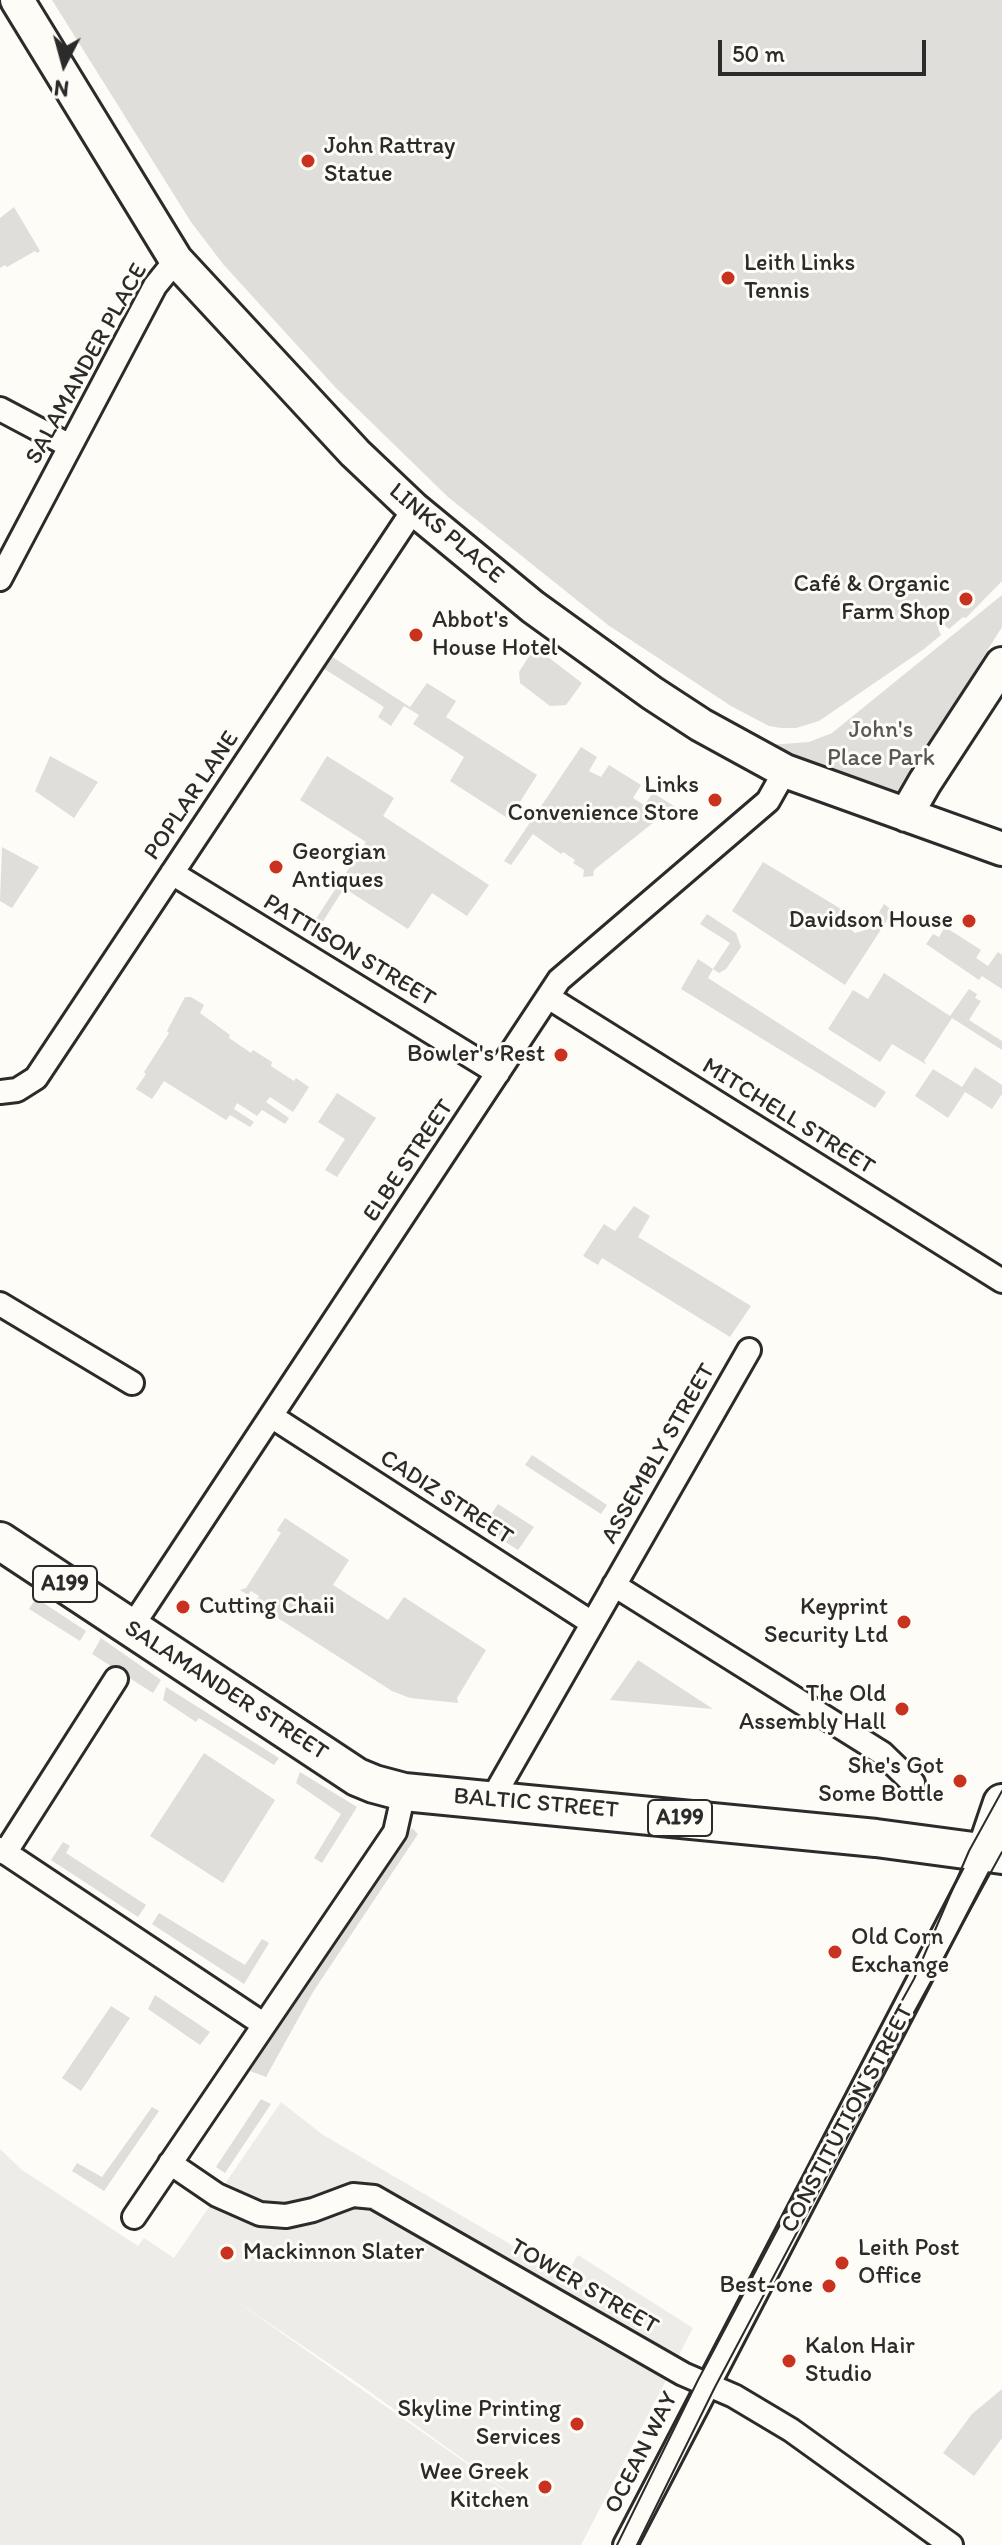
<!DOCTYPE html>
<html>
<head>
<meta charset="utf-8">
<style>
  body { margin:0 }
  #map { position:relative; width:1002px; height:2545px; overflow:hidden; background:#fdfcf7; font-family:Itim,sans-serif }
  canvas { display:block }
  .north { position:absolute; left:24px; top:24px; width:80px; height:80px; -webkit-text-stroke:6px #fdfcf7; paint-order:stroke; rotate:186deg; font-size:22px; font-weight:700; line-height:32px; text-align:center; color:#2b2b2b }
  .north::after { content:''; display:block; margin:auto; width:28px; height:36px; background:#2b2b2b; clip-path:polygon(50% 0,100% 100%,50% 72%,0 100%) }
  .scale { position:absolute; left:718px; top:40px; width:208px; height:36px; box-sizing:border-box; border:4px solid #2b2b2b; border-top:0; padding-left:10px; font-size:24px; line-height:28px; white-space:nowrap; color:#2b2b2b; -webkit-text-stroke:6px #fdfcf7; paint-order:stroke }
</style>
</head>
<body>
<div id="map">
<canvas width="1002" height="2545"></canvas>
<div class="north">N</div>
<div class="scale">50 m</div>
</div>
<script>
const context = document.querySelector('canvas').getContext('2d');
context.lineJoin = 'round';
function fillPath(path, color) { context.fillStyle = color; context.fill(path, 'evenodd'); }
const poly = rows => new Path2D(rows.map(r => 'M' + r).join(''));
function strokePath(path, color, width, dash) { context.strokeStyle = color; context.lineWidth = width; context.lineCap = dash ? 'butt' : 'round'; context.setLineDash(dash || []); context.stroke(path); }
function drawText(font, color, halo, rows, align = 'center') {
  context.font = font + ' Itim,sans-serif'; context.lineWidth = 6; context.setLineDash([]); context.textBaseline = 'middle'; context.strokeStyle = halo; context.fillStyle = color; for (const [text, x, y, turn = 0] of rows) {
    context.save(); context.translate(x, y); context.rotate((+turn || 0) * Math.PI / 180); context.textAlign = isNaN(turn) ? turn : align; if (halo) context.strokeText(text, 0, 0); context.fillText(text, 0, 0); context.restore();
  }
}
fillPath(poly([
  [281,2102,323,2135,565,2276,578,2255,693,2328,581,2545,0,2545,0,2149,22,2170,138,2246,144,2238,174,2258],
  [232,2298,359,2384,511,2494,510,2494]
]), '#edece8');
fillPath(poly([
  [52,0,1002,0,1002,581,966,618,963,617,949,629,943,624,938,628,941,635,924,649,819,721,796,728,781,728,769,726,731,706,608,625,448,497,336,388,223,264,191,222],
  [14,207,40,251,37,253,35,251,7,267,5,265,0,268,0,218],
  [1002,595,1002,627,897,795,769,745,809,742,832,733],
  [535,647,582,683,566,705,550,706,520,683,519,672],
  [331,656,410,707,427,683,456,701,446,717,537,775,509,819,450,781,464,757,413,724,419,715,404,706,391,726,378,717,384,707,323,668],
  [581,747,597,757,589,771,601,777,609,765,641,785,633,798,644,805,653,793,674,806,594,870,593,876,583,877,584,870,573,863,575,860,563,852,561,854,533,834,511,865,504,861],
  [50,756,98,782,74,818,35,791],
  [327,756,394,798,383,816,489,885,467,916,432,893,408,929,344,888,317,931,310,928,366,842,300,800],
  [2,847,39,867,12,908,0,901],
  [763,862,846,912,843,916,845,924,855,933,869,929,884,904,893,911,845,985,732,911],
  [707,914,736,933,741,947,726,969,719,973,713,969,708,978,886,1092,875,1108,681,989,698,959,713,969,730,943,700,924],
  [945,927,981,950,976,958,988,966,998,952,1002,955,1002,989,982,976,979,980,926,944,933,934,939,937],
  [884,973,950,1016,969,989,977,994,975,998,981,1001,969,1020,1002,1041,1002,1050,952,1018,924,1061,927,1065,892,1044,880,1062,828,1029,853,990,868,999],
  [185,997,191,997,204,1005,200,1013,230,1035,229,1038,251,1053,253,1050,272,1062,271,1066,294,1081,296,1078,309,1087,293,1112,270,1097,266,1102,289,1118,285,1124,262,1110,257,1116,237,1103,234,1109,254,1122,250,1127,230,1115,226,1120,164,1081,152,1099,136,1089,146,1074,144,1072,169,1033,167,1031],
  [975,1067,1002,1085,1002,1094,992,1109,965,1092,948,1118,915,1096,933,1069,962,1087],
  [337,1093,376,1118,337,1177,325,1170,345,1139,318,1122],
  [634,1206,650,1216,638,1237,751,1306,730,1337,602,1258,598,1265,583,1256,604,1224,615,1231],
  [532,1455,607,1505,601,1514,525,1465],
  [498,1504,534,1527,518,1550,486,1530,488,1519],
  [285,1518,349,1560,333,1585,388,1620,404,1597,486,1650,457,1698,458,1703,410,1698,392,1691,259,1606,261,1603,256,1601,259,1596,251,1591,248,1595,240,1590,246,1588,281,1533,277,1530],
  [36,1598,86,1631,80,1641,29,1609],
  [101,1638,161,1680,153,1693,92,1654],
  [638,1660,713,1709,610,1700],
  [166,1687,279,1758,274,1765,199,1718,196,1722,163,1700],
  [204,1753,275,1800,223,1883,150,1836],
  [300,1772,357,1807,322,1863,314,1858,341,1814,296,1783],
  [412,1828,418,1834,313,1992,266,2077,250,2071],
  [63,1842,70,1846,66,1853,146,1905,138,1917,51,1860],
  [159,1913,245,1965,262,1939,269,1943,244,1984,152,1924],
  [155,1995,210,2032,200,2045,148,2009],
  [111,2006,130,2018,81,2091,62,2078],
  [261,2099,271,2104,225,2173,216,2167],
  [152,2107,159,2111,104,2191,72,2171,77,2163,102,2177],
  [1002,2389,1002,2438,974,2476,943,2453,972,2414]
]), '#dfdeda');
const street = poly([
  [0,409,70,446],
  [0,579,155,286,176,260],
  [172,873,498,1073],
  [548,997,1002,1281],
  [0,1092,17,1090,36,1078,414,509],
  [0,1304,132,1383],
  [271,1416,592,1623],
  [614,1585,882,1753,913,1783],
  [131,1628,559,980,768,801,785,771],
  [492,1799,749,1350],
  [0,1849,263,2024],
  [5,1853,116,1679],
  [170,2163,217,2195,260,2214,286,2216,313,2210,353,2195,374,2197,683,2374,734,2396,791,2430,951,2545],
  [134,2217,395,1832,404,1792],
  [625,2545,985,1853]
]);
const secondary = poly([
  [17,0,176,260,355,453,414,509,533,607,652,693,701,725,785,771,1002,849],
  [906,815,925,782,1002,664]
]);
const primary = poly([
  [0,1541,357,1777,374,1784,404,1792,876,1838,1002,1855],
  [985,1853,1002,1803]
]);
strokePath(street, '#2b2b2b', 28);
strokePath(secondary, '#2b2b2b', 38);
strokePath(primary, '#2b2b2b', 42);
strokePath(street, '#fdfcf7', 22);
strokePath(secondary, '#fdfcf7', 32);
strokePath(primary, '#fdfcf7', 36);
strokePath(poly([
  [617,2545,698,2380,828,2134,914,1979,969,1851,1002,1791],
  [637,2545,715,2387,900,2038,1002,1852]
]), '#2b2b2b', 2);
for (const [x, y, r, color] of [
  [308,161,8,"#c8321e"],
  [728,278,8,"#c8321e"],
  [966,599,8,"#c8321e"],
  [416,635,8,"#c8321e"],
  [715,800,8,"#c8321e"],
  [276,867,8,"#c8321e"],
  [969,921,8,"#c8321e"],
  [561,1055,8,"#c8321e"],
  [183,1607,8,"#c8321e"],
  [904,1622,8,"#c8321e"],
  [902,1709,8,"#c8321e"],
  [960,1781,8,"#c8321e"],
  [835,1952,8,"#c8321e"],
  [227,2253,8,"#c8321e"],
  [842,2263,8,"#c8321e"],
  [829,2286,8,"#c8321e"],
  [789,2361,8,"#c8321e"],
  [577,2424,8,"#c8321e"],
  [545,2487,8,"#c8321e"]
]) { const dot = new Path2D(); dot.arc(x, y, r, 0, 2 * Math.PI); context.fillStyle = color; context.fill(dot); strokePath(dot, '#fdfcf7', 3); }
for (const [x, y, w] of [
  [65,1584,64],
  [680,1818,64]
]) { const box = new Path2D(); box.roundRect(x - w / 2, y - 18, w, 36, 6); context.fillStyle = '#fdfcf7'; context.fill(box); strokePath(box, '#2b2b2b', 2); }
drawText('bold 22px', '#2b2b2b', null, [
  ["A199",65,1584],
  ["A199",680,1818]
]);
drawText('24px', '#2b2b2b', '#fdfcf7', [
  ["John Rattray",324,147,"left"],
  ["Statue",324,175,"left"],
  ["Leith Links",744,264,"left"],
  ["Tennis",744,292,"left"],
  ["Café & Organic",950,585],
  ["Farm Shop",950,613],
  ["Abbot's",432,621,"left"],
  ["House Hotel",432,649,"left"],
  ["Links",699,786],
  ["Convenience Store",699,814],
  ["Georgian",292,853,"left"],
  ["Antiques",292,881,"left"],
  ["Davidson House",953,921],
  ["Bowler's Rest",545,1055],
  ["Cutting Chaii",199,1607,"left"],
  ["Keyprint",888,1608],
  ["Security Ltd",888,1636],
  ["The Old",886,1695],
  ["Assembly Hall",886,1723],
  ["She's Got",944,1767],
  ["Some Bottle",944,1795],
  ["Old Corn",851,1938,"left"],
  ["Exchange",851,1966,"left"],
  ["Leith Post",858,2249,"left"],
  ["Office",858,2277,"left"],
  ["Mackinnon Slater",243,2253,"left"],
  ["Best-one",813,2286],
  ["Kalon Hair",805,2347,"left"],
  ["Studio",805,2375,"left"],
  ["Skyline Printing",561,2410],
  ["Services",561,2438],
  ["Wee Greek",529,2473],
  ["Kitchen",529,2501]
], 'right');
drawText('24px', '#2b2b2b', '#fdfcf7', [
  ["SALAMANDER PLACE",87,364,-61],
  ["LINKS PLACE",446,534,40],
  ["POPLAR LANE",192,796,-56],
  ["PATTISON STREET",349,951,31],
  ["MITCHELL STREET",788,1117,32],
  ["ELBE STREET",409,1161,-56],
  ["ASSEMBLY STREET",659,1454,-60],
  ["CADIZ STREET",446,1498,33],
  ["SALAMANDER STREET",226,1691,33],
  ["BALTIC STREET",536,1804,5],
  ["CONSTITUTION STREET",848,2119,-62],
  ["TOWER STREET",584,2287,30],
  ["OCEAN WAY",642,2453,-63]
]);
drawText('24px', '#585857', '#fdfcf7', [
  ["John's",881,731],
  ["Place Park",881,759]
]);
</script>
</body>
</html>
